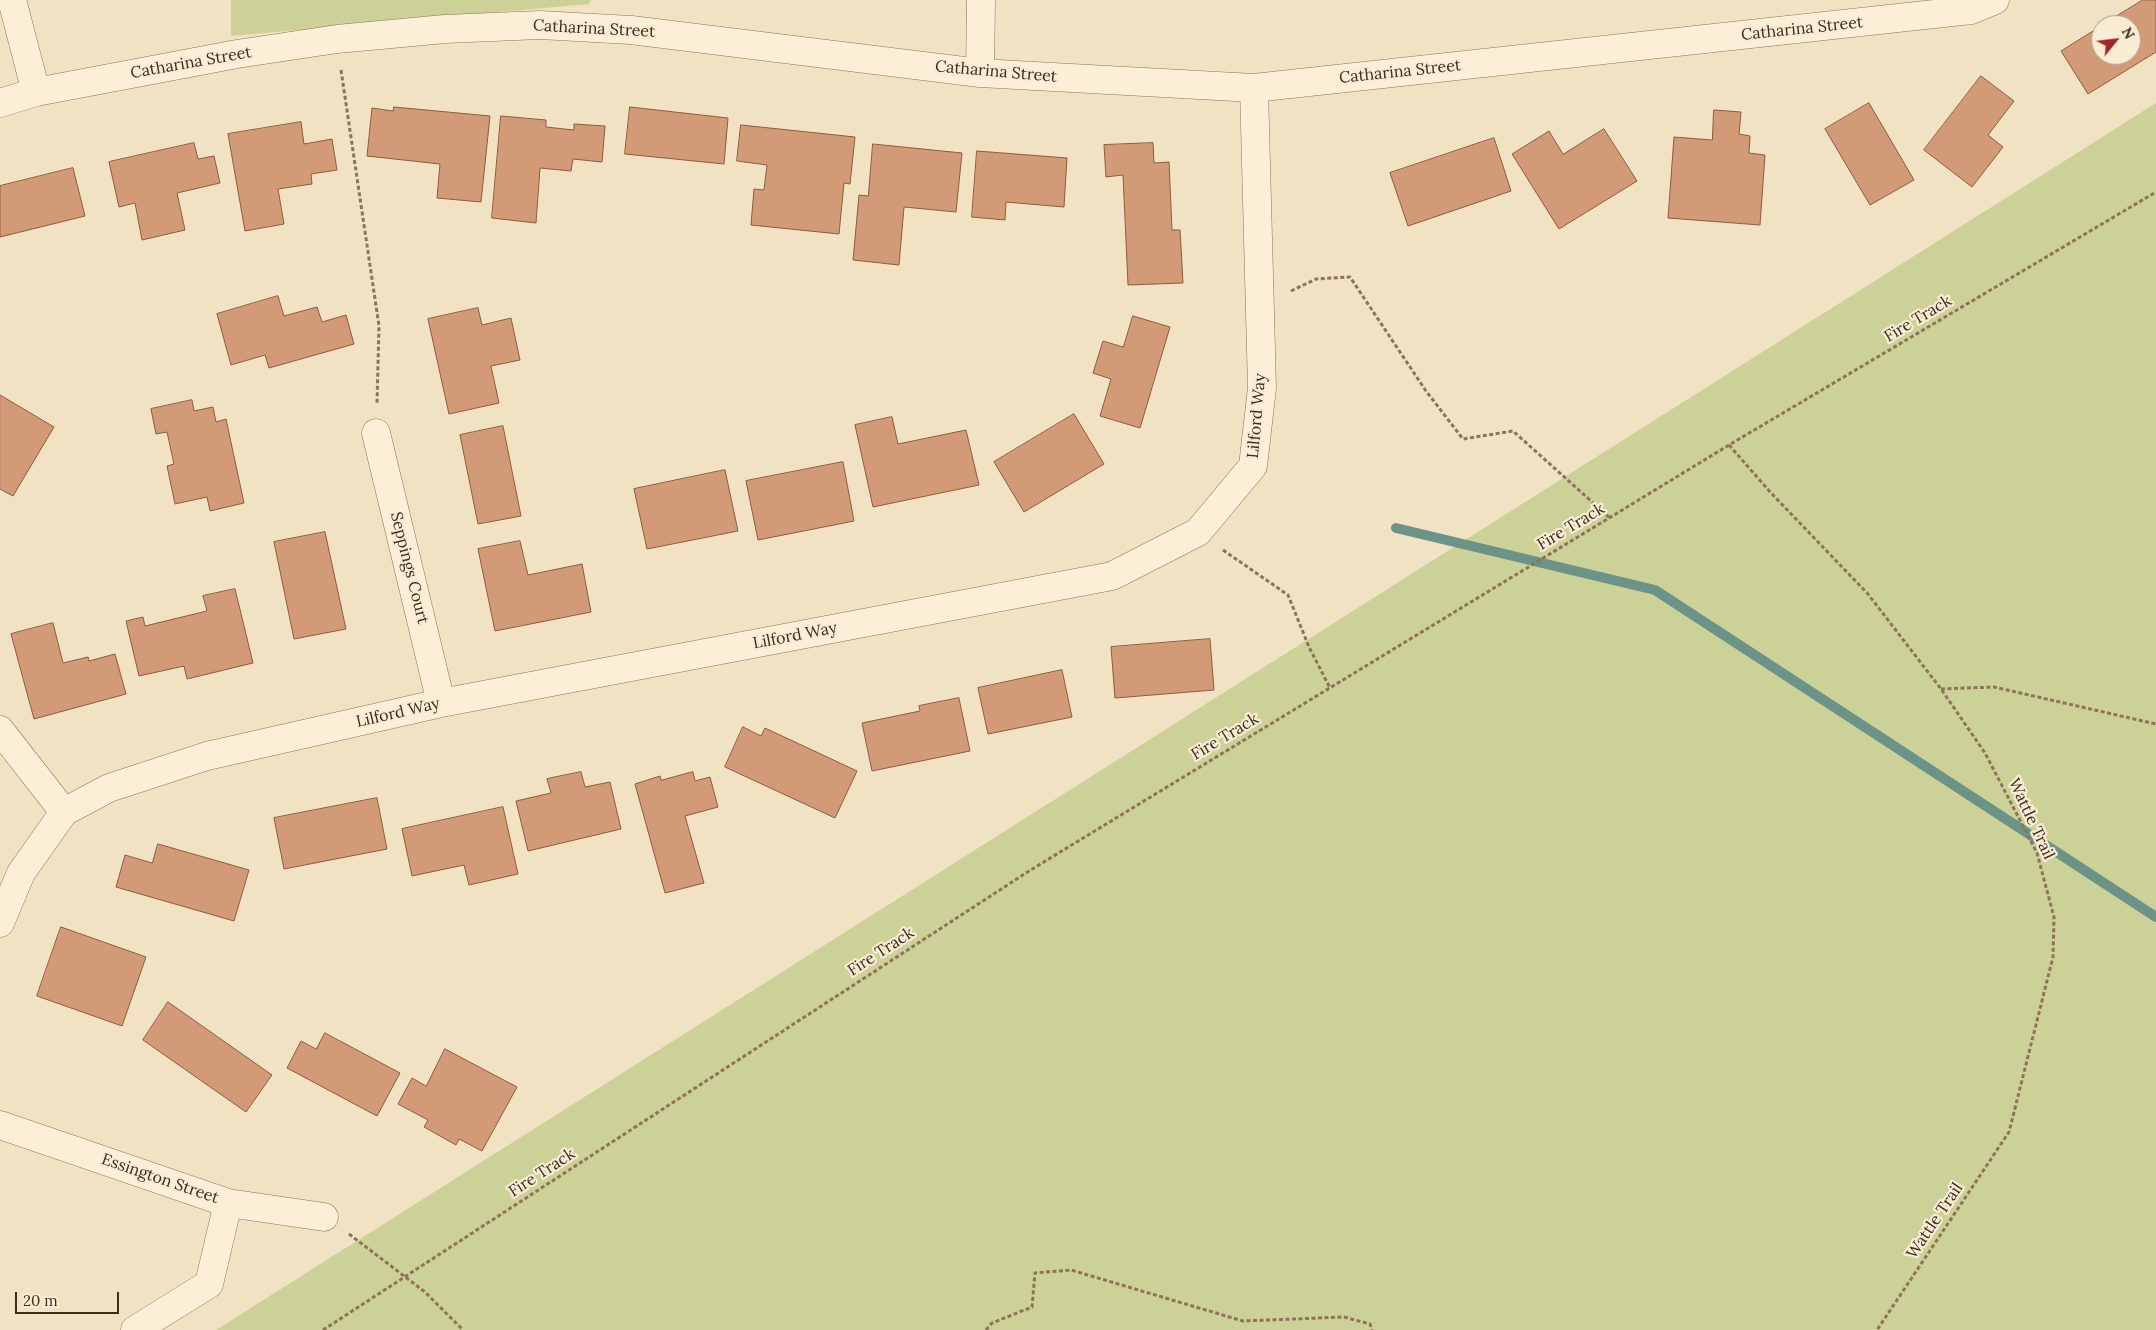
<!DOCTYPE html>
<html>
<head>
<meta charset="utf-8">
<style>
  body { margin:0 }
  #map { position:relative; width:2156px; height:1330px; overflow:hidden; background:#f1e2c4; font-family:Lora,serif }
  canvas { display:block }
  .north { position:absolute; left:2091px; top:15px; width:50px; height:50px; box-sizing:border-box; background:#f8ecd4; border:1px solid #ad9f8b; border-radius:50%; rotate:61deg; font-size:14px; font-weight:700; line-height:20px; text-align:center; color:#3c2c1e }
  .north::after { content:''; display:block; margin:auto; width:18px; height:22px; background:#a12429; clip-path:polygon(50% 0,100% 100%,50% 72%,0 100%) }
  .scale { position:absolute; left:15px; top:1292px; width:104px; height:22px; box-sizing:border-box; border:2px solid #3c2c1e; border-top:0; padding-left:6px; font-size:15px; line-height:18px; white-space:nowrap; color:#3c2c1e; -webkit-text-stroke:4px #f8ecd4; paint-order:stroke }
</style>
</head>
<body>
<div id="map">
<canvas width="2156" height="1330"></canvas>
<div class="north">N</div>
<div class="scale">20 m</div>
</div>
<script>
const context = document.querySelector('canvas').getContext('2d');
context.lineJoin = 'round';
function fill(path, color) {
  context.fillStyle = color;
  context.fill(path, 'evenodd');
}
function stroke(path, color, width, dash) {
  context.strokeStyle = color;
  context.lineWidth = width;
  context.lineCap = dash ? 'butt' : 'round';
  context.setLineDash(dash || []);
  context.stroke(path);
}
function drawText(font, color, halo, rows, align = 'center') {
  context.font = font + ' Lora,serif';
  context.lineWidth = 4.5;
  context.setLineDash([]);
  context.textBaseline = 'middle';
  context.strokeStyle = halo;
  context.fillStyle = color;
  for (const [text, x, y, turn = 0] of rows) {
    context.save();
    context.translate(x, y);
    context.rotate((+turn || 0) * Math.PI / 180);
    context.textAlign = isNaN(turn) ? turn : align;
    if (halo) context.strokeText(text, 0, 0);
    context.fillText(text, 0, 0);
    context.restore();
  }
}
fill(new Path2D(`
  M231,0H591L589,4L231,36Z
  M2156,103V1330H216Z`), '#ccd197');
stroke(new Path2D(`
  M1396,528L1655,590L2156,917`), '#6c9388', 10);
const building = new Path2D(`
  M2143,0H2156V52L2088,94L2061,51L2101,26V55H2131V25H2102Z
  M1981,76L2014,101L1988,135L2003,147L1972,187L1924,150Z
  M1869,103L1914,180L1870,205L1825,129Z
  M394,107L490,116L481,202L437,198L440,164L367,156L372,108L393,111Z
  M630,107L728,118L724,164L625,154Z
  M1714,110L1741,112L1739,134L1750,136L1749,153L1765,155L1760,225L1668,218L1674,137L1712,140Z
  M501,116L546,120V127L574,130V124L605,126L602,162L573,159L571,171L540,168L536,223L492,218Z
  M301,122L304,144L332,139L337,170L311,174L312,184L278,189L284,224L245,231L228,134Z
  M741,125L855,137L850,184L844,183L839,234L751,225L754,189L764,190L767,165L737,161Z
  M1604,129L1637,181L1559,229L1512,154L1549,131L1563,154Z
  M1494,138L1511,191L1408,226L1390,173Z
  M194,143L198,159L214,156L220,183L177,193L185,230L142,240L135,203L119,207L109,162Z
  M1153,143L1154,163L1169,162L1172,230H1180L1183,283L1128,285L1123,175L1106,177L1104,145Z
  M873,144L962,153L956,212L904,207L899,265L853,260L859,195L868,196Z
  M977,151L1067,158L1064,207L1006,202L1005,220L972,217Z
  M73,168L85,216L0,237V186Z
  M278,296L284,316L317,307L322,322L346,315L354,344L269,368L265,355L231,365L217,314Z
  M478,308L482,325L511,318L520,360L491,366L499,403L449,414L428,319Z
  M1133,316L1170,327L1140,428L1100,416L1111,379L1093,373L1103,341L1123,347Z
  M0,395L54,427L13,496L0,489Z
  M192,400L194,411L213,407L216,422L226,419L244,503L210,511L207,497L175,504L167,466L174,464L167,432L156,434L151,409Z
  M1074,414L1104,464L1024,512L994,462Z
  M892,417L898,444L966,430L979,485L873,507L855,425Z
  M503,426L521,516L478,524L460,435Z
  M843,462L854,521L758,540L746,481Z
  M725,470L738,531L647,549L634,489Z
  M325,532L346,629L294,639L274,542Z
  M520,541L528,575L582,564L591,612L495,631L478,549Z
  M235,589L253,663L187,679L184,666L139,676L126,621L143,617L145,626L207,611L203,596Z
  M53,623L63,663L88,657L89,661L115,654L126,694L34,719L11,634Z
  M1210,639L1214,690L1115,698L1111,647Z
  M1062,670L1072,717L988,734L978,688Z
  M959,698L970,751L872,771L862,723L920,711L919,706Z
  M743,727L761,736L765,728L857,771L835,818L725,767Z
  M581,772L585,787L610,782L621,829L528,851L516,801L551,793L547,779Z
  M693,772L695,781L710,777L718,807L685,816L704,883L665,893L635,784L660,776L661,780Z
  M377,798L387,849L284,869L274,818Z
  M503,807L518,874L469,885L464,865L412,876L402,829Z
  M158,844L249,870L234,921L116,887L125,855L152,863Z
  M61,927L146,957L122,1026L37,996Z
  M168,1002L272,1075L246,1112L143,1040Z
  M325,1033L400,1073L377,1116L287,1068L301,1041L316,1049Z
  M445,1049L517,1087L482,1151L459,1139L456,1145L424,1127L428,1120L398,1104L412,1078L426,1086Z`);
fill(building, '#d29a77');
stroke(building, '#8f5a3d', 1);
const minor = new Path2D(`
  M12,0L36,92
  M980,73L981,0
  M0,103L36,92L237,54L337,39L445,29L540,25L631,30L980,73L1254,88L1971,10L1995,0
  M376,433L441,703
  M0,730L64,812
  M0,923L21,873L64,812L109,788L207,756L441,703L1112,576L1198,532L1253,466L1262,388L1254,88
  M0,1125L228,1203L324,1217
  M135,1330L209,1284L228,1203`);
stroke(minor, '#8e7359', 29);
stroke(new Path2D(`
  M341,70L379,326L377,403
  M1291,291L1316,279L1350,277L1426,391L1463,439L1513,431L1610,518
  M1729,445L1771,493L1868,594L1941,689L1985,753L2037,853L2054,917L2053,957L2009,1132L1877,1330
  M1223,550L1288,595L1309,647L1330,688
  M1941,689L1994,687L2156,724
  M349,1234L425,1292L463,1330
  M323,1330L1029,871L1729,445L2156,192
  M986,1330L992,1323L1032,1307L1035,1273L1071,1270L1243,1321L1344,1317L1370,1324L1372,1330`), '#8e7359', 3, [4, 2.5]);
stroke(minor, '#fbefd8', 28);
drawText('16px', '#3c2c1e', '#f8ecd4', [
  ["Catharina Street",594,29,3],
  ["Catharina Street",1802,29,-6],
  ["Catharina Street",191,63,-10],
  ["Catharina Street",996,72,5],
  ["Catharina Street",1400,72,-6],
  ["Fire Track",1918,319,-31],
  ["Lilford Way",1257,416,-85],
  ["Fire Track",1571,527,-31],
  ["Seppings Court",409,568,76],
  ["Lilford Way",795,636,-11],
  ["Lilford Way",398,713,-13],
  ["Fire Track",1225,737,-31],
  ["Wattle Trail",2031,819,65],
  ["Fire Track",881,952,-33],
  ["Fire Track",542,1173,-33],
  ["Essington Street",160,1179,19],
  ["Wattle Trail",1935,1221,-56]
]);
</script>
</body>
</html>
